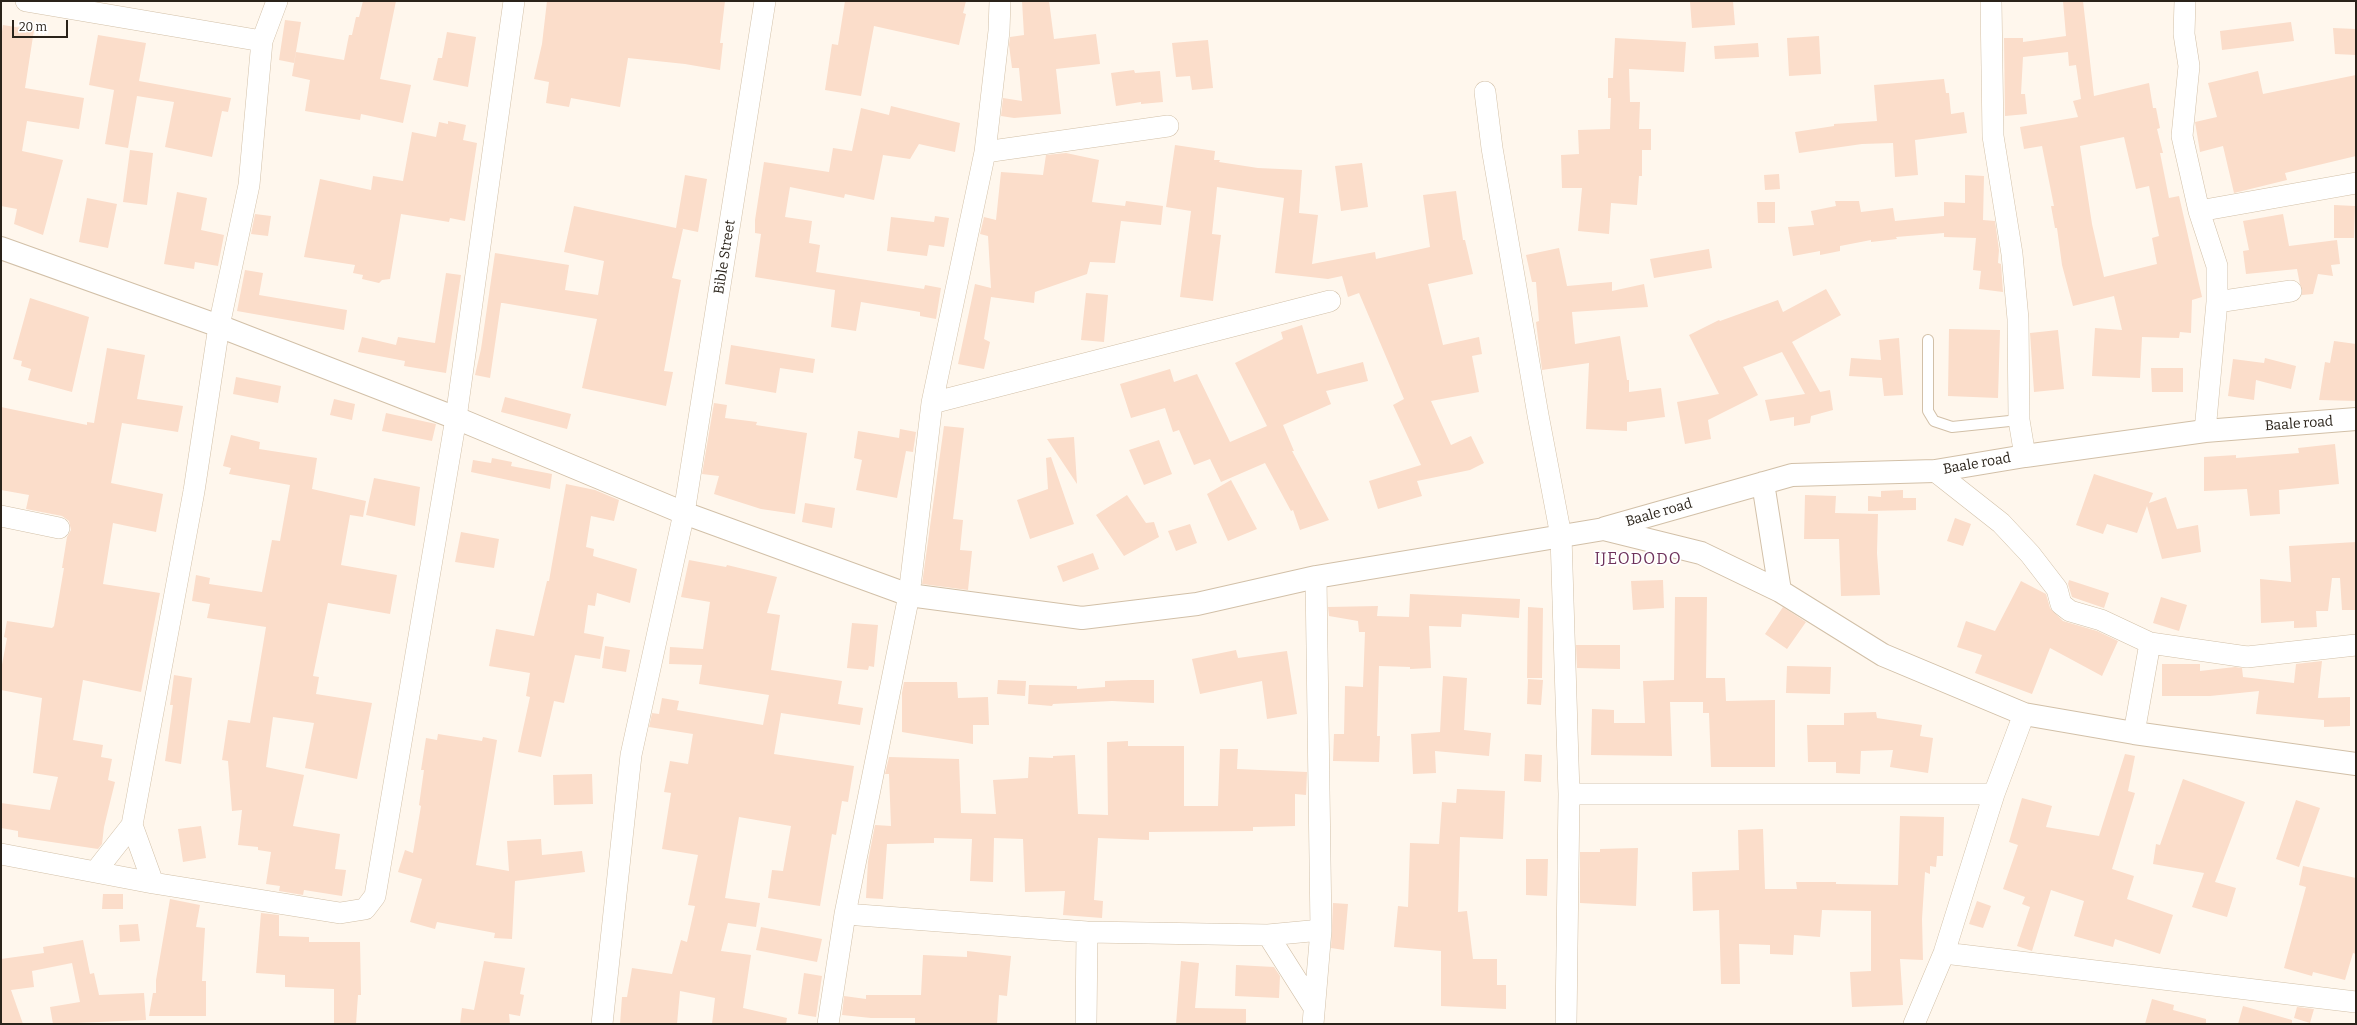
<!DOCTYPE html>
<html>
<head>
<meta charset="utf-8">
<style>
  body { margin:0 }
  #map { position:relative; width:2357px; height:1025px; overflow:hidden; background:#fff7ed; font-family:Bitter,serif }
  canvas { display:block }
  .frame { position:absolute; inset:0; border:2px solid #2a231a; pointer-events:none }
  .scale { position:absolute; left:12px; top:20px; width:56px; height:18px; box-sizing:border-box; border:2px solid #2a231a; border-top:0; padding-left:5px; font-size:12px; line-height:14px; white-space:nowrap; color:#2a231a; -webkit-text-stroke:3px #fff; paint-order:stroke }
</style>
</head>
<body>
<div id="map">
<canvas width="2357" height="1025"></canvas>
<div class="frame"></div>
<div class="scale">20 m</div>
</div>
<script>
const context = document.querySelector('canvas').getContext('2d');
context.lineJoin = 'round';
function fill(path, color) {
  context.fillStyle = color;
  context.fill(path, 'evenodd');
}
function stroke(path, color, width, dash) {
  context.strokeStyle = color;
  context.lineWidth = width;
  context.lineCap = dash ? 'butt' : 'round';
  context.setLineDash(dash || []);
  context.stroke(path);
}
function drawText(font, color, halo, rows, align = 'center') {
  context.font = font + ' Bitter,serif';
  context.lineWidth = 3.5;
  context.setLineDash([]);
  context.textBaseline = 'middle';
  context.strokeStyle = halo;
  context.fillStyle = color;
  for (const [text, x, y, turn = 0] of rows) {
    context.save();
    context.translate(x, y);
    context.rotate((+turn || 0) * Math.PI / 180);
    context.textAlign = isNaN(turn) ? turn : align;
    if (halo) context.strokeText(text, 0, 0);
    context.fillText(text, 0, 0);
    context.restore();
  }
}
fill(new Path2D(`
  M363,1H396L380,79L411,85L403,123L361,114L360,120L305,111L310,80L292,76L296,52L344,60L349,35H352L356,17H359Z
  M547,1H725L720,43H723L720,70L685,64L628,58L620,107L571,98L569,107L546,103L549,82L534,79L542,44Z
  M845,1H966L963,13L966,14L959,45L874,26L861,96L825,90L832,44L838,45Z
  M1022,1H1049L1054,39L1096,34L1100,64L1056,69L1061,114L1014,118L1001,116L1003,98L1022,101L1019,68H1012L1009,45L1010,37L1024,35Z
  M1699,1H1733L1735,25L1692,28L1690,2Z
  M2063,1H2083L2094,96L2149,83L2153,108H2156L2160,128L2157,129L2163,153H2160L2169,198L2179,196L2202,297L2192,300L2191,333L2180,332L2179,338L2142,337L2140,378L2092,376L2095,328L2122,330L2114,296L2073,306L2062,265L2057,228H2055L2051,206H2054L2042,146L2024,149L2020,127L2078,117L2073,101L2081,99L2076,65L2069,66L2068,52L2023,57L2021,94H2025L2027,114L2005,116L2004,38H2023V42L2066,36ZM2124,137L2136,189L2149,186L2159,236L2152,238L2157,264L2104,277L2092,224L2080,146Z
  M285,20L301,22L294,63L279,60Z
  M2291,22L2294,41L2222,50L2220,31Z
  M3,25L34,30L25,88L84,98L79,129L27,121L22,151L63,160L43,235L14,224L17,209L1,206V38Z
  M2333,28L2356,29V55L2335,54Z
  M447,32L476,37L468,87L433,80L438,58H442Z
  M98,35L146,43L139,81L231,98L228,112L222,111L212,157L165,147L174,102L137,96L128,148L105,144L114,90L89,85Z
  M1819,36L1821,74L1789,76L1787,38Z
  M1615,38L1686,42L1684,72L1629,69L1630,102H1640L1639,129H1651V150H1642V176H1639L1637,205L1611,203L1609,234L1578,231L1582,188H1562L1561,155L1579,154L1578,130L1610,129L1611,98H1608V78H1613Z
  M1208,40L1213,88L1192,90L1190,76L1176,77L1172,43Z
  M1758,43L1759,57L1715,59L1714,46Z
  M1134,70L1135,73L1160,71L1163,102L1141,104V102L1116,106L1111,73Z
  M2258,71L2263,94L2356,75V156L2285,173L2287,180L2234,193L2223,146L2200,152L2195,122L2217,117L2208,83Z
  M1944,79L1946,93H1949L1951,114L1964,112L1967,133L1915,140L1918,175L1895,177L1893,143L1862,144L1799,153L1795,132L1834,126V124L1877,121L1874,85Z
  M891,106L960,123L955,152L919,144L910,159L883,155L874,200L845,194L844,198L790,187L785,217L812,221L809,243L820,245L816,272L924,289L925,285L941,288L936,319L920,316V312L861,302L856,331L831,327L835,290L755,277L761,234L755,233V220L764,162L829,172L833,148L852,151L861,108L889,115Z
  M448,121L466,125L463,140L477,143L465,221L450,218L449,222L401,214L390,279L382,280L379,283L362,279L363,275L353,273L355,265L304,257L320,179L371,190L373,176L403,181L412,132L436,137L439,122L448,124Z
  M1175,145L1215,151L1214,160H1220L1219,162L1258,168L1302,170L1299,213L1318,215L1312,264L1375,252L1376,259L1430,247L1423,195L1456,191L1463,240H1465L1473,274L1428,284L1443,345L1479,337L1482,354L1472,356L1479,392L1431,401L1451,445L1471,436L1484,463L1470,470L1417,481L1422,496L1378,509L1369,481L1421,465L1393,405L1404,399L1359,293L1348,297L1342,276L1328,279L1275,273L1284,198L1217,187L1212,234L1221,235L1213,301L1180,297L1191,211L1166,207Z
  M130,150L153,153L147,205L123,202Z
  M1066,153L1099,160L1092,202L1125,206L1126,201L1163,206L1161,225L1121,221L1115,263L1090,262L1087,274L1035,292L1034,303L991,297L984,339L990,342L984,369L958,364L975,284L991,288L988,236L980,234L984,217L996,220L1001,172L1043,175L1046,155Z
  M1362,163L1368,207L1341,211L1335,166Z
  M1779,174L1780,189L1765,190L1764,175Z
  M685,175L707,179L698,232L679,228L683,229L672,278L681,280L664,371L673,372L666,406L582,388L597,319L503,303H501L490,378L475,375L481,349L495,253L569,265L565,290L598,295L604,261L564,252L574,206L676,228Z
  M1965,175L1984,176L1983,220L1995,221L1999,250L1998,263L2001,264L2003,292L1979,289L1981,271L1973,270L1976,238L1944,237V233L1896,237L1897,239L1871,242V240L1840,246V251L1820,255V251L1793,256L1788,227L1814,225L1811,211L1836,206L1835,201H1859L1861,212L1893,208L1895,221L1944,216V202L1965,203Z
  M177,192L207,198L201,230L224,235L218,266L195,262L194,269L164,264Z
  M87,198L117,204L108,248L79,242Z
  M1757,202H1775V223H1758Z
  M2334,205L2355,206L2354,238H2334Z
  M255,214L271,216L268,236L251,234Z
  M2283,214L2289,246L2337,240L2340,264L2331,265L2333,276L2318,274L2313,294L2302,295L2297,269L2246,274L2243,251L2249,250L2243,221Z
  M935,216L949,218L944,247L929,245L927,256L887,251L891,217L934,222Z
  M1559,248L1567,286L1612,282V291L1644,284L1648,307L1572,312L1575,344L1620,336L1627,380H1629V392L1661,388L1665,417L1627,422V431L1586,429L1589,363L1542,370L1536,322L1539,321L1536,282H1532L1526,255Z
  M1709,249L1712,268L1654,278L1650,259Z
  M245,270L263,273L259,295L347,310L344,330L237,311Z
  M446,273L461,275L446,373L404,366L405,361L358,352L362,337L396,345L398,337L435,343Z
  M1826,289L1841,315L1792,342L1820,392L1830,390L1833,410L1811,416L1810,423L1794,426V417L1770,421L1765,400L1805,394L1782,352L1743,367L1758,395L1708,420L1711,439L1685,444L1677,402L1719,394L1689,335L1719,320L1720,321L1778,300L1783,312Z
  M1086,293L1108,295L1104,342L1081,340Z
  M30,298L89,317L72,392L28,380L31,369L21,366L22,361L13,359Z
  M1302,325L1317,374L1363,362L1368,381L1326,391L1331,404L1283,425L1294,451H1292L1329,520L1300,530L1293,510L1291,511L1265,463L1221,482L1210,459L1194,465L1179,430L1173,432L1165,408L1131,418L1120,384L1170,369L1174,382L1197,374L1230,442L1267,426L1235,363L1283,339L1281,332Z
  M1949,329L2000,330L1998,398L1948,396Z
  M2058,330L2064,389L2034,392L2030,333Z
  M1899,338L1903,395L1884,396L1882,378L1849,376L1851,358L1881,360L1879,340Z
  M2334,341L2356,344V401L2319,400L2325,362L2330,363Z
  M731,345L815,359L813,373L780,368L776,393L725,384Z
  M107,348L145,355L137,399L183,406L178,432L122,423L111,483L163,494L156,532L113,523L103,584L160,593L141,692L83,680L73,740L103,745L101,757L112,759L108,780L115,782L104,827L102,844L98,849L18,837V831L1,828V803L50,810L58,777L33,773L42,698L1,690V670L7,638L4,637L7,621L52,628L54,626L64,568H62L67,537L71,530L69,521L62,516L26,509L29,495L1,490V407L87,425V422L94,423Z
  M2265,358L2296,366L2291,389L2256,380L2254,400L2228,396L2233,359L2264,363Z
  M2151,368H2183V392H2152Z
  M236,377L281,386L278,403L233,394Z
  M505,397L571,414L567,429L501,412Z
  M334,399L355,404L352,420L330,415Z
  M714,403L727,405L725,418L757,422L756,425L807,433L795,514L761,509L714,494L719,476L702,474Z
  M386,413L436,424L432,441L382,431Z
  M944,426L964,428L953,519L963,520L960,550L972,551L968,590L922,584Z
  M900,429L916,432L913,452L906,451L897,498L856,490L862,460L854,458L858,431L899,438Z
  M231,435L260,442L259,449L317,458L312,489L366,501L363,517L350,515L341,565L397,575L390,614L328,603L313,676L319,677L316,694L372,703L357,779L305,768L314,723L273,717L266,767L304,775L293,826L340,834L335,869L346,870L342,896L304,890L303,895L279,891L280,886L266,884L271,852L258,850V847L238,845L242,810L232,811L228,761L222,760L228,720L250,723L266,627L207,618L210,604L192,601L196,575L210,578L209,584L262,592L272,540L280,541L290,485L229,474L231,468L223,466Z
  M1074,437L1077,484L1047,439Z
  M1159,440L1172,474L1144,485L1129,450Z
  M2335,444L2339,484L2279,490L2280,514L2250,516L2247,489L2204,491V457L2236,455V458L2299,453L2298,448Z
  M1051,457L1074,524L1030,539L1017,500L1048,489L1046,458Z
  M492,458L512,462L511,466L552,474L550,489L471,472L473,460L491,463Z
  M2094,474L2153,493L2149,503L2166,497L2177,529L2198,525L2201,552L2162,559L2147,506L2137,533L2107,524L2103,534L2076,525Z
  M374,478L420,487L415,526L366,515Z
  M1231,480L1257,529L1228,541L1207,494Z
  M566,484L595,490L619,500L614,521L591,516L586,547L594,549L593,556L637,569L630,603L597,593L595,606L588,605L584,633L604,637L600,659L575,655L564,703L554,701L541,757L518,752L530,697L526,696L530,673L489,666L496,629L534,636L547,581H549Z
  M1903,490V498H1916V510L1868,511V496L1881,497V491Z
  M1127,495L1146,523L1154,522L1159,537L1124,556L1096,515Z
  M1805,495L1836,496L1835,513L1878,514L1877,553L1880,595L1841,596L1839,539H1804Z
  M805,503L835,508L832,528L802,522Z
  M1955,518L1971,524L1963,546L1947,541Z
  M1190,524L1197,543L1176,551L1168,531Z
  M461,532L499,539L494,568L455,562Z
  M2356,542V610H2342L2340,578H2332L2328,611H2316L2317,627L2294,628V621L2261,623L2260,579L2291,582L2289,546Z
  M1093,553L1099,569L1063,582L1057,566Z
  M689,560L726,567L727,565L777,577L767,613L780,615L771,670L842,681L838,704L863,708L860,725L781,713L774,754L854,766L848,802L842,801L836,835L832,834L820,906L768,898L772,870L783,871L791,826L739,817L725,898L760,903L756,927L728,923L721,951L751,955L743,1008L787,1018L786,1024H712L715,998L680,991L677,1024H620L622,997H627L632,968L672,974L681,940L687,942L695,906L688,905L698,855L662,849L671,793L664,792L670,761L688,764L693,734L649,727L652,713L659,714L662,698L679,701L677,710L763,725L769,695L699,684L702,665L669,664L670,647L703,649L710,602L681,597Z
  M1663,580L1664,608L1633,610L1631,581Z
  M2069,580L2109,593L2104,608L2072,597L2068,584Z
  M2021,581L2046,594L2050,608L2063,621L2097,631L2118,641L2102,676L2050,648L2032,694L1975,673L1982,655L1957,647L1966,621L1995,631Z
  M1410,594L1520,599L1519,618L1462,614L1461,627L1429,626L1431,668L1410,669V667L1379,666L1377,736H1380L1379,762L1333,761L1334,734H1344L1345,686L1363,687L1365,632H1359L1358,621L1329,616L1328,607L1378,606L1377,616L1409,617Z
  M1675,597H1707L1706,678H1725L1726,701L1775,700V767H1711L1709,713H1703V702H1670L1672,756L1591,755L1592,709L1614,710V723H1645L1643,681L1674,680Z
  M2161,597L2187,605L2179,631L2153,623Z
  M1528,607L1543,608L1542,678H1527Z
  M1783,607L1806,622L1787,649L1765,634Z
  M852,623L878,625L874,667L869,666L868,670L847,668Z
  M1576,645H1620V669L1577,668Z
  M605,646L630,650L626,672L602,668Z
  M1236,650L1238,658L1287,651L1297,714L1267,719L1262,681L1200,694L1192,659Z
  M2322,661L2318,698L2350,697V726L2324,727V720L2256,714L2259,691L2210,696H2162V664H2200V671L2235,667L2242,668L2243,677L2294,683L2296,664Z
  M1787,666L1831,667L1830,694L1786,693Z
  M174,675L192,678L181,764L165,761L173,705H170Z
  M1443,676L1467,678L1464,730L1491,733L1489,756L1435,751L1436,773L1413,774L1411,734L1440,732Z
  M1528,679L1543,680L1541,705L1527,704Z
  M998,680L1026,681L1025,696L997,694Z
  M1132,680H1154V703L1112,701L1053,704L1052,706L1028,704L1029,685L1077,686V689L1105,687V681Z
  M904,682H957L958,698L988,697L989,725H973V744L902,732V693Z
  M1876,712L1877,718L1922,725L1920,736L1933,738L1928,773L1890,767L1893,750L1861,751L1860,774L1836,773V762H1808L1807,725H1844V713Z
  M438,734L482,741L483,737L497,740L476,865L509,871L507,841L541,839L542,855L582,851L585,872L515,881L512,939L494,938L495,933L437,922L435,929L410,922L422,879L398,872L405,850L413,853L421,806L419,805L424,770H421L426,738L437,740Z
  M1128,741V746H1184V806H1218L1220,749H1238L1237,769L1307,772L1306,795L1295,794V826L1253,827V831L1149,832V840L1098,838L1094,900L1103,901L1102,918L1063,915L1065,891L1025,892L1023,839L994,838L993,882L970,881L972,839L934,838V843L887,844L883,899L866,898L868,861L875,825L891,826L889,774H885L889,757L959,759L961,813L996,814L993,780L1028,778L1029,757L1053,758V756L1075,755L1078,814L1108,815L1107,742Z
  M1525,754L1542,755L1541,782L1524,781Z
  M2125,754L2135,756L2128,791L2135,793L2112,869L2134,876L2127,899L2173,915L2160,954L2115,939L2113,947L2074,936L2084,901L2051,890L2032,951L2017,946L2030,907L2022,904L2025,897L2003,889L2018,845L2009,842L2022,798L2052,806L2046,827L2099,836Z
  M592,774L593,804L554,805L553,775Z
  M2183,779L2245,802L2215,882L2236,888L2227,917L2192,907L2204,873L2153,864L2156,844L2160,845Z
  M1457,789L1505,791L1503,839L1460,837L1458,912L1467,911L1473,959H1497V985H1506V1009L1441,1006V951L1394,947L1398,906L1408,907L1410,843L1439,844L1442,802L1456,803Z
  M2296,800L2320,808L2299,867L2276,859Z
  M1900,816L1944,817L1943,856H1937L1936,867L1930,866V874L1925,872L1922,919L1923,960L1900,959L1903,1005L1852,1007L1850,972L1871,971V911L1822,910L1820,937L1794,935L1793,955L1770,954V945L1739,944L1740,984H1721L1719,910L1693,911L1692,872L1739,870L1738,830L1763,829L1765,889H1797L1796,882H1836V884L1898,885Z
  M201,826L206,858L183,862L178,829Z
  M1638,848L1636,906L1580,903V852H1600V849Z
  M1526,859H1548L1547,896L1526,895Z
  M2303,866L2356,878V954L2353,953L2345,980L2313,972L2312,976L2284,968L2306,887L2299,885Z
  M103,894H123V909H102Z
  M170,899L200,905L196,927L205,928L202,981H206V1016H149L153,993H156V980Z
  M1977,901L1991,906L1983,928L1969,924Z
  M1333,903L1348,904L1344,950L1331,948Z
  M261,913L279,915V936L309,937V942H360L361,995H358L356,1024H334V989L285,987V975L256,973Z
  M138,924L140,941L120,942L119,925Z
  M761,927L822,939L817,962L756,950Z
  M83,940L90,974L94,973L99,995L144,993L146,1020L53,1024L50,1007L80,1002L72,963L32,971L34,987L11,990L23,1024H1V959L44,953L43,947Z
  M967,951L1011,956L1007,996L999,995L997,1024H915V1018H871L842,1015L844,996L866,999V995H921L923,955L967,957Z
  M484,961L525,968L520,994L524,995L520,1016L509,1014L510,1024H460L462,1008L474,1010Z
  M1181,961L1199,963L1195,1008L1246,1009V1024H1176Z
  M1236,965L1274,967L1280,976L1279,998L1235,996Z
  M804,973L822,976L816,1017L798,1014Z
  M2152,999L2174,1005L2173,1010L2206,1019V1024H2145Z
  M2243,1006L2292,1020V1024H2238Z
  M2297,1007L2314,1009L2310,1023L2294,1018Z`), '#fbddca');
const service = new Path2D(`
  M1928,340V411L1934,421L1952,427L2019,420`);
const minor = new Path2D(`
  M26,1L262,41
  M1991,1L1993,136L2012,254L2018,319L2019,420L2025,456
  M2185,1L2184,34L2189,66L2182,136L2199,211L2217,266V302L2205,431
  M1485,92L1492,148L1538,415L1561,536L1569,794L1566,1024
  M985,152L1168,126
  M2199,211L2356,183
  M2217,302L2291,291
  M932,403L1330,301
  M1935,471L2001,523L2030,554L2057,589L2061,604L2070,611L2101,620L2150,643L2247,657L2356,645
  M1,516L59,528
  M2134,733L2150,643
  M1569,794H1994
  M1,854L153,883L340,913L365,909L375,896L456,418L514,1
  M95,872L132,825
  M153,883L132,825L194,491L219,326L249,185L262,41L277,1
  M845,914L1087,932L1268,935L1321,930
  M1268,935L1313,1006
  M1944,953L2356,1002
  M602,1024L631,755L684,513L765,1
  M828,1024L845,914L909,595L932,403L985,152L999,31L1000,1
  M1086,1024L1087,932
  M1313,1024L1321,930L1316,577
  M1914,1024L1944,953L1994,794L2024,714`);
const tertiary = new Path2D(`
  M1,248L219,326L456,418L684,513L909,595L1082,618L1197,604L1316,577L1604,529L1701,553L1780,591L1883,655L2024,714L2134,733L2356,764
  M1763,483L1780,591
  M1605,528L1792,475L1935,471L2025,456L2205,431L2356,419`);
stroke(service, '#d2c0a8', 12);
stroke(minor, '#d2c0a8', 22);
stroke(tertiary, '#d2c0a8', 24);
stroke(service, '#fff', 10);
stroke(minor, '#fff', 21);
stroke(tertiary, '#fff', 22);
drawText('14px', '#2a231a', '#fff', [
  ["Bible Street",725,257,-81],
  ["Baale road",2299,424,-4],
  ["Baale road",1977,464,-10],
  ["Baale road",1659,513,-16]
]);
context.letterSpacing = '1px';
drawText('16px', '#6e325b', '#fff', [
  ["IJEODODO",1638,560]
]);
context.letterSpacing = '0px';
</script>
</body>
</html>
